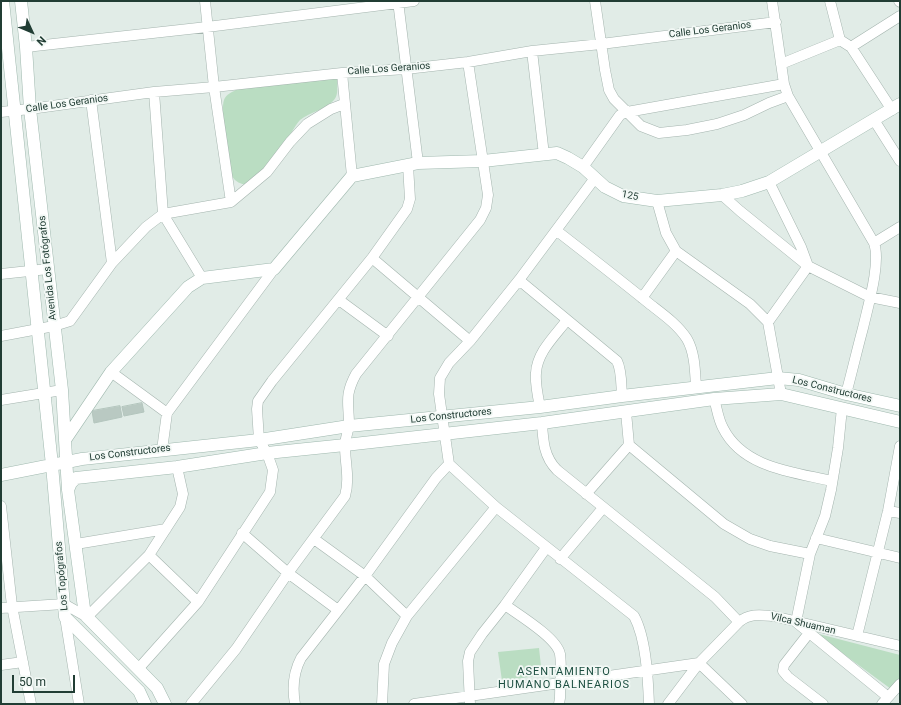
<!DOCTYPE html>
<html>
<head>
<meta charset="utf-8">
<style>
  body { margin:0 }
  #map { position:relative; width:901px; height:705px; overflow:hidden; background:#e1ece7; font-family:Roboto,sans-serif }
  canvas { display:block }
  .frame { position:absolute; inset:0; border:2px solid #213d34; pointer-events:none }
  .north { position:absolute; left:12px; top:12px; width:40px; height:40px; -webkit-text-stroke:3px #f2f8f5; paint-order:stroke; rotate:134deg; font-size:11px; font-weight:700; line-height:16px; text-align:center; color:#213d34 }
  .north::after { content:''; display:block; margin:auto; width:14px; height:18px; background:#213d34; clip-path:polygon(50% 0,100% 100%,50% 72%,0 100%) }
  .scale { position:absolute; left:12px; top:675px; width:63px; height:18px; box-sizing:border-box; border:2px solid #213d34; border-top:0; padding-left:5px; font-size:12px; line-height:14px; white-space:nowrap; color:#213d34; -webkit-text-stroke:3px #f2f8f5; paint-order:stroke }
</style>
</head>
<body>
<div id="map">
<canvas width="901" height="705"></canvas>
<div class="frame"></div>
<div class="north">N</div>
<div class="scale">50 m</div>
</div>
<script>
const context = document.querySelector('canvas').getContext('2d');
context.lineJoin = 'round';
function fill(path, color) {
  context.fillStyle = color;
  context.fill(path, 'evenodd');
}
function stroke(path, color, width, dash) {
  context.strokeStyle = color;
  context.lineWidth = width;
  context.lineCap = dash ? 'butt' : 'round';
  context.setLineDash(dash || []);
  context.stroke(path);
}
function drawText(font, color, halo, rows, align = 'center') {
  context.font = font + ' Roboto,sans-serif';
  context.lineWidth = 3.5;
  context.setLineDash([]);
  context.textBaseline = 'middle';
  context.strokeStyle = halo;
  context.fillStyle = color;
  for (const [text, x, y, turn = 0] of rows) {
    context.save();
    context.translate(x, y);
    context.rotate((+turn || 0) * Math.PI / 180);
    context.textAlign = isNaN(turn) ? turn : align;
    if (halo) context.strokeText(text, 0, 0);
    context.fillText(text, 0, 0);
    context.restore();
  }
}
fill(new Path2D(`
  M335,77L337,79C337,86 339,94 334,100C327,109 310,112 300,120C297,123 295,127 293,130C286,141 257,181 246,184C240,185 234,180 231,175C229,163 220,109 224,100C226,94 232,92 238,89Z
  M815,633L900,655V679L891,689Z
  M539,648L542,675L502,681L498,652Z`), '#baddc2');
const building = new Path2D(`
  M142,403L144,412L124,416L122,407Z
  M120,406L122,417L94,423L92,411Z`);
fill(building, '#b9c9c2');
stroke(building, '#b3c5bd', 1);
const street = new Path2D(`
  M205,1L214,87L231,202
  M398,1L418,163
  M595,1L605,70L609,90L614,99L641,126L659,133L687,130L717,124L744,115L769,103L788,96
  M772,1L784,84L788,96L874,243C881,263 868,306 863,328C857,350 852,372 846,394
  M830,1L840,40L851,47L892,110
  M899,1L900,2
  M26,47L207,27L414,1
  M851,47L900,16
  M532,51L544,155
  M781,64L840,40
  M342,73L352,176
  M154,92L163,214L202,278
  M91,100L112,263
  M1,112L30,109L154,92L214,87L342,73L406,69L468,62L532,51L601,44L776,22
  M874,120L900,161
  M583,167L620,115L627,112L784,84
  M769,182L801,247L808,266
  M722,195L740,211L808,266L870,297L900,303
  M657,201L666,233L676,251L750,304L768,322L781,394
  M557,231C588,255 620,280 651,305C664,315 678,325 687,339C695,353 695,371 696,387
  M874,243L900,227
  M372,258L470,341
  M1,274L48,269
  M519,280L617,361C622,371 621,384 622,396
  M642,298L676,251
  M339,300L388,336
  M768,322L808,266
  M1,336L54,326L70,321L112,263L146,227L163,214L231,202L267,172L290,142L307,124L331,109L344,104
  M111,372L167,413
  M714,399C717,408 718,419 723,428C743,468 793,472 832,481
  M1,400L62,390
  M540,407C538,397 535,384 536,373C537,352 555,336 567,320
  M842,408L838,448L831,490L825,516L810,554L796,622L888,697
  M626,412L629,445L724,524L750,539L770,546L810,554
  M542,423C543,441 544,457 557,470L715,597L739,622
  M162,450L167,413L274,269
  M449,464L496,507L634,616C646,638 648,678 649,704
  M586,494L629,445
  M1,506L12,606L31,704
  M888,511L900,513
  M242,533L288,573L338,610
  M816,538L900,558
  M314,539L365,576L407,616
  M76,544L166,529
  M149,555L198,602
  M560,559L603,508
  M505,605C519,615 557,638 560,654C562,668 560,684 560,698L559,704
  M1,608L64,604L87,617L149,555L180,507L183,494L177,467
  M65,617L79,704
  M809,633L784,665L783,671L788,677L823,704
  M857,636L888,511L900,446
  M1,665L23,662
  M139,668L198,602L270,492L273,470L267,453L259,440L257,409L258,401L272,381L372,258L407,209L410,199L408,165
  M191,704L236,649L288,573L345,496C350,479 345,463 345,446C345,439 348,432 349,425C349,403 344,396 356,374L480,220L486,208L488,195L468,62
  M295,704C292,687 293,673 301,658L365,576L436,478L449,464L439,394L440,378L449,363L470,341L519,280L595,178
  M382,704L384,664L392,643L407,616L496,507
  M414,704L699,663L739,622C750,613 761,615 773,616L900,646
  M470,704L468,661L470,652L482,634L505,605L546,548
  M668,704L699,663L742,704
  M882,704L900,684`);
const secondary = new Path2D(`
  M3,1L52,465L65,617L139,691L145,704
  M21,1L26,47L30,109L62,390L68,490
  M65,440L111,372L188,287L202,278L274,269L352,176L418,163L483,161L557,153L568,158L583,167L605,187L623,196L657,201L722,195L742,191L769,182L900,104
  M1,475L82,459L259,440L349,426L540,407L622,396L778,378L799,380L846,394L900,406
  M165,704L157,688L87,617L84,608L68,490L71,483L76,478L177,467L267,453L345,445L542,423L714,399L781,394L900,422`);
stroke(street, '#a4b4ae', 11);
stroke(secondary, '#9fb8ae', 13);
stroke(street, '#fff', 10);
stroke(secondary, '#fff', 12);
drawText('10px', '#213d34', '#f2f8f5', [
  ["Calle Los Geranios",710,30,-7],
  ["Calle Los Geranios",389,69,-4],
  ["Calle Los Geranios",67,104,-8],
  ["125",630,196,11],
  ["Avenida Los Fotógrafos",48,268,-96],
  ["Los Constructores",832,390,14],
  ["Los Constructores",451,416,-6],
  ["Los Constructores",130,453,-7],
  ["Los Topógrafos",62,576,-95],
  ["Vilca Shuaman",803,624,13]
]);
context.letterSpacing = '1px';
drawText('11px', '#1d4f41', '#f2f8f5', [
  ["ASENTAMIENTO",564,672],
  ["HUMANO BALNEARIOS",564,685]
]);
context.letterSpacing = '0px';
</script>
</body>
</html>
